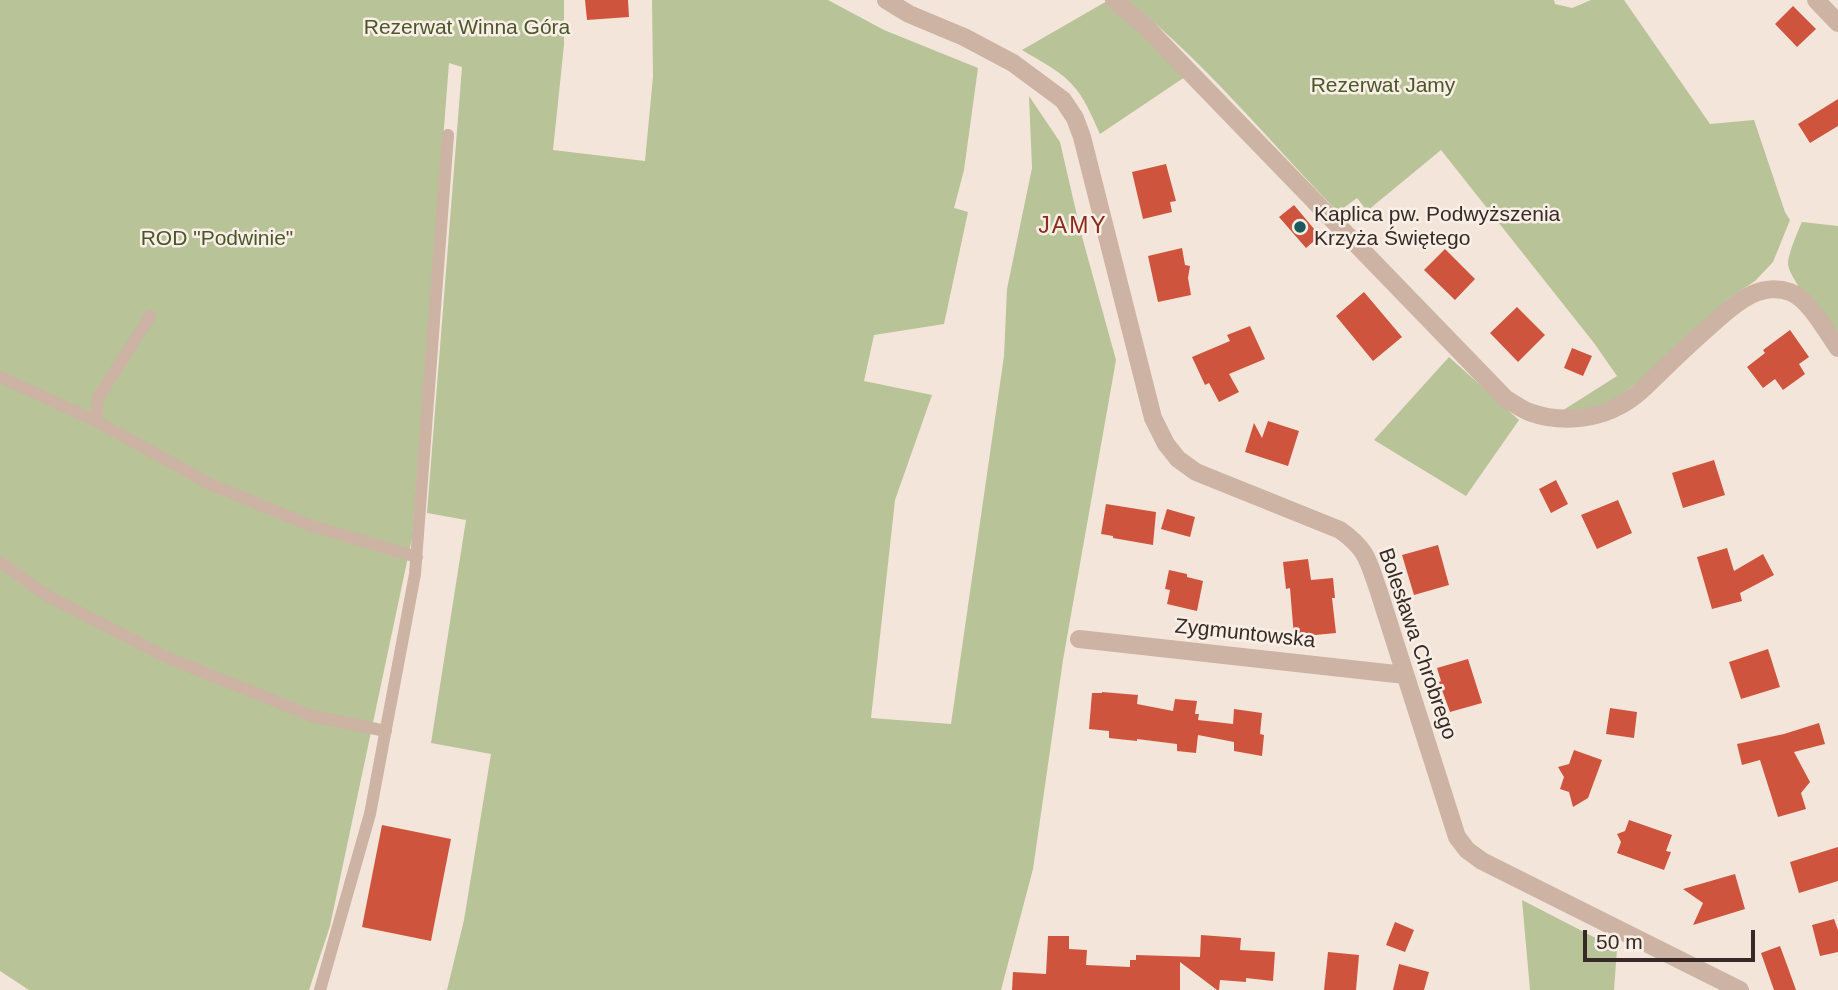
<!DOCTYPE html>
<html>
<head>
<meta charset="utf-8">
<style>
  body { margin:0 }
  #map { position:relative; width:1838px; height:990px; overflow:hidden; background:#f3e5d9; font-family:Arial,sans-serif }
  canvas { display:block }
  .scale { position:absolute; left:1583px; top:930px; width:172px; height:32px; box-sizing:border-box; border:4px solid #372a26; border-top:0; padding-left:9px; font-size:21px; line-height:24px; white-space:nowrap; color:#372a26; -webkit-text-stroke:5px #faefe6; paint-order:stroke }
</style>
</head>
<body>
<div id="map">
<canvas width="1838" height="990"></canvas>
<div class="scale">50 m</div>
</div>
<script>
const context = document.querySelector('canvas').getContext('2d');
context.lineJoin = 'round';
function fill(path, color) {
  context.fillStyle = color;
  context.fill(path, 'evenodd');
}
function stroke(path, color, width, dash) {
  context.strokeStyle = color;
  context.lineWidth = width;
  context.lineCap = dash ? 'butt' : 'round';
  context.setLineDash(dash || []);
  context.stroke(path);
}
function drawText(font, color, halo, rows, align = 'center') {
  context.font = font + ' Arial,sans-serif';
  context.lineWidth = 5;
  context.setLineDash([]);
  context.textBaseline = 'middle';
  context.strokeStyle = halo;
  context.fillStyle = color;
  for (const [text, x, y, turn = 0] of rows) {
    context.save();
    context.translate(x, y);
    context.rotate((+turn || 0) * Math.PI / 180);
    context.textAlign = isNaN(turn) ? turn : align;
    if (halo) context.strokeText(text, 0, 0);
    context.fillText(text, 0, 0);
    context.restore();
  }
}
fill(new Path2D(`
  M0,0H564V45L553,150L645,161L653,77L652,0H828L884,30L978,68L964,170L954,208L968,212L944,324L874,335L864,381L932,395L895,500L871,718L951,724L1004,356L1007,289L1032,168L1029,96L1060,142L1081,233L1116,360L1063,660L1033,869L1001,990H447L464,920L491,754L431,743L466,520L427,513L462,67L449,63L412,538L330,926L309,990H29L0,971Z
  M1127,0H1554L1555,4L1572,8L1591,0H1624L1710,124L1754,120L1785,212L1790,220L1773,262L1755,281L1728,299L1643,378L1615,400L1595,411L1557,414L1617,376L1594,343L1441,150L1367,211L1357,198L1338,212C1269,141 1205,62 1127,0Z
  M1107,1L1185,77L1100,134C1093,119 1087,103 1076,89C1063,72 1040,61 1022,50Z
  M1802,222L1838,226V339C1827,325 1789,279 1788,264C1788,254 1798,231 1802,222Z
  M1449,357L1519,420L1466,496L1374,440Z
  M1522,900L1617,949L1614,990H1530Z`), '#b8c398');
fill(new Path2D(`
  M585,0H628L629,17L587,20Z
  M1793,6L1816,29L1797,47L1775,24Z
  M1838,99V126L1810,143L1798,124Z
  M1166,164L1176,201L1170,202L1172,212L1143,219L1132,172Z
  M1294,205L1320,236L1306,248L1279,217Z
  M1182,248L1185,265L1190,266L1188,278L1191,295L1158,302L1148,256Z
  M1445,249L1475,279L1455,300L1424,270Z
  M1364,292L1402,337L1373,361L1336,316Z
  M1517,307L1545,335L1518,362L1490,333Z
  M1250,326L1265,359L1229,374L1239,392L1219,402L1209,383L1205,385L1192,357L1230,341L1227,335Z
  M1790,330L1809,357L1799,364L1805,374L1783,390L1775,379L1763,388L1747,367L1765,353L1763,350Z
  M1572,348L1592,356L1583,376L1564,368Z
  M1268,421L1299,431L1288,466L1245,452L1254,423L1262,438Z
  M1714,460L1725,495L1683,508L1672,473Z
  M1556,480L1568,504L1551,513L1539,489Z
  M1618,500L1632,533L1597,549L1581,515Z
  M1106,504L1156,512L1153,545L1113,538V536L1101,534Z
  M1167,509L1195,517L1190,537L1161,529Z
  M1438,545L1449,585L1414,595L1402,555Z
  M1727,548L1734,571L1763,554L1774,575L1740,593L1742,601L1712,609L1697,557Z
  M1308,559L1311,580L1333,578L1335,598H1332L1336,633L1294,637L1290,588L1286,589L1283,562Z
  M1169,570L1187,574V577L1203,581L1197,611L1167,604L1170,590L1165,589Z
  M1768,649L1780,687L1741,699L1729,662Z
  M1468,659L1482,703L1450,712L1439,682L1441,681L1437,668Z
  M1102,692L1138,695L1137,704L1173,711L1175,699L1197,701L1195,714H1199L1198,720L1233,724L1234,709L1262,713L1260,734L1264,735L1262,756L1234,751V742L1198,735L1196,753L1177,751V744L1137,739V741L1109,738V731L1089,729L1092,693H1102Z
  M1610,708L1637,712L1634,738L1606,734Z
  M1819,723L1825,744L1794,752L1810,782L1801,793L1806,809L1778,817L1760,760L1742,765L1737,744L1784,734Z
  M1574,750L1602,760L1588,798L1573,807L1569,792L1560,789L1564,777L1558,767L1569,764Z
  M1629,820L1672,835L1666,851L1671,852L1664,870L1617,853L1621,842L1617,834L1625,831Z
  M382,825L451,839L431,941L362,927Z
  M1838,847V881L1799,893L1790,862Z
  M1735,874L1745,909L1693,925L1703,903L1683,889Z
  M1834,919L1838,930V952L1820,956L1812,925Z
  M1395,922L1414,930L1405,952L1386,945Z
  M1201,935L1241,938L1240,950L1275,952L1273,981L1246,978V982L1220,980L1219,990H1217L1180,962V990H1012L1013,972L1046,974L1048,936H1069V949L1087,950L1086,965L1130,967V960H1136V955L1200,957Z
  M1780,946L1787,965L1796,990H1774L1761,953Z
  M1328,952L1359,955L1356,990H1324Z
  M1399,964L1429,972L1424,990H1393Z`), '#ce543d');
stroke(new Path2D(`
  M0,377L96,421L212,485L312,526L417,557
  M96,421L98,398L150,316
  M0,562L48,596L168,658L312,716L386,731
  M320,990L370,814L415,574L448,135`), '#ccb3a4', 12);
stroke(new Path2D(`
  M886,0L909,14L964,37L1013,63L1063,100L1075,118L1082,137L1153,418L1166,444L1178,459L1196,472L1340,530C1368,550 1368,561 1379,592L1457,837L1467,850L1482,861L1740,990
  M1114,0L1145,26L1506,399C1514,403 1521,409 1529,412C1565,425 1606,419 1636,395C1648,385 1659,373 1671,362C1686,347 1702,333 1719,318C1739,301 1761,282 1790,292C1809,299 1826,331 1838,348
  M1816,0L1838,23
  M1079,639L1405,675`), '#ccb3a4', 18);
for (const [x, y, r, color] of [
  [1300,227,7,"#195b5a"]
]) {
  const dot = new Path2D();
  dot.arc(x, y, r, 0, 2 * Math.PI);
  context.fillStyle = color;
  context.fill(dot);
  stroke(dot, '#faefe6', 2.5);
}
drawText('21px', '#495729', '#faefe6', [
  ["Rezerwat Winna Góra",467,28],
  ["Rezerwat Jamy",1383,86],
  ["ROD \"Podwinie\"",217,239]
]);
drawText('21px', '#372a26', '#faefe6', [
  ["Kaplica pw. Podwyższenia",1314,215],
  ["Krzyża Świętego",1314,239]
], 'left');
drawText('21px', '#372a26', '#faefe6', [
  ["Zygmuntowska",1245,634,6],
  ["Bolesława Chrobrego",1417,644,71]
]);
context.letterSpacing = '2px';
drawText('23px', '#8b2c1a', '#faefe6', [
  ["JAMY",1073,227]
]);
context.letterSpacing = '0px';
</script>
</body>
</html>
